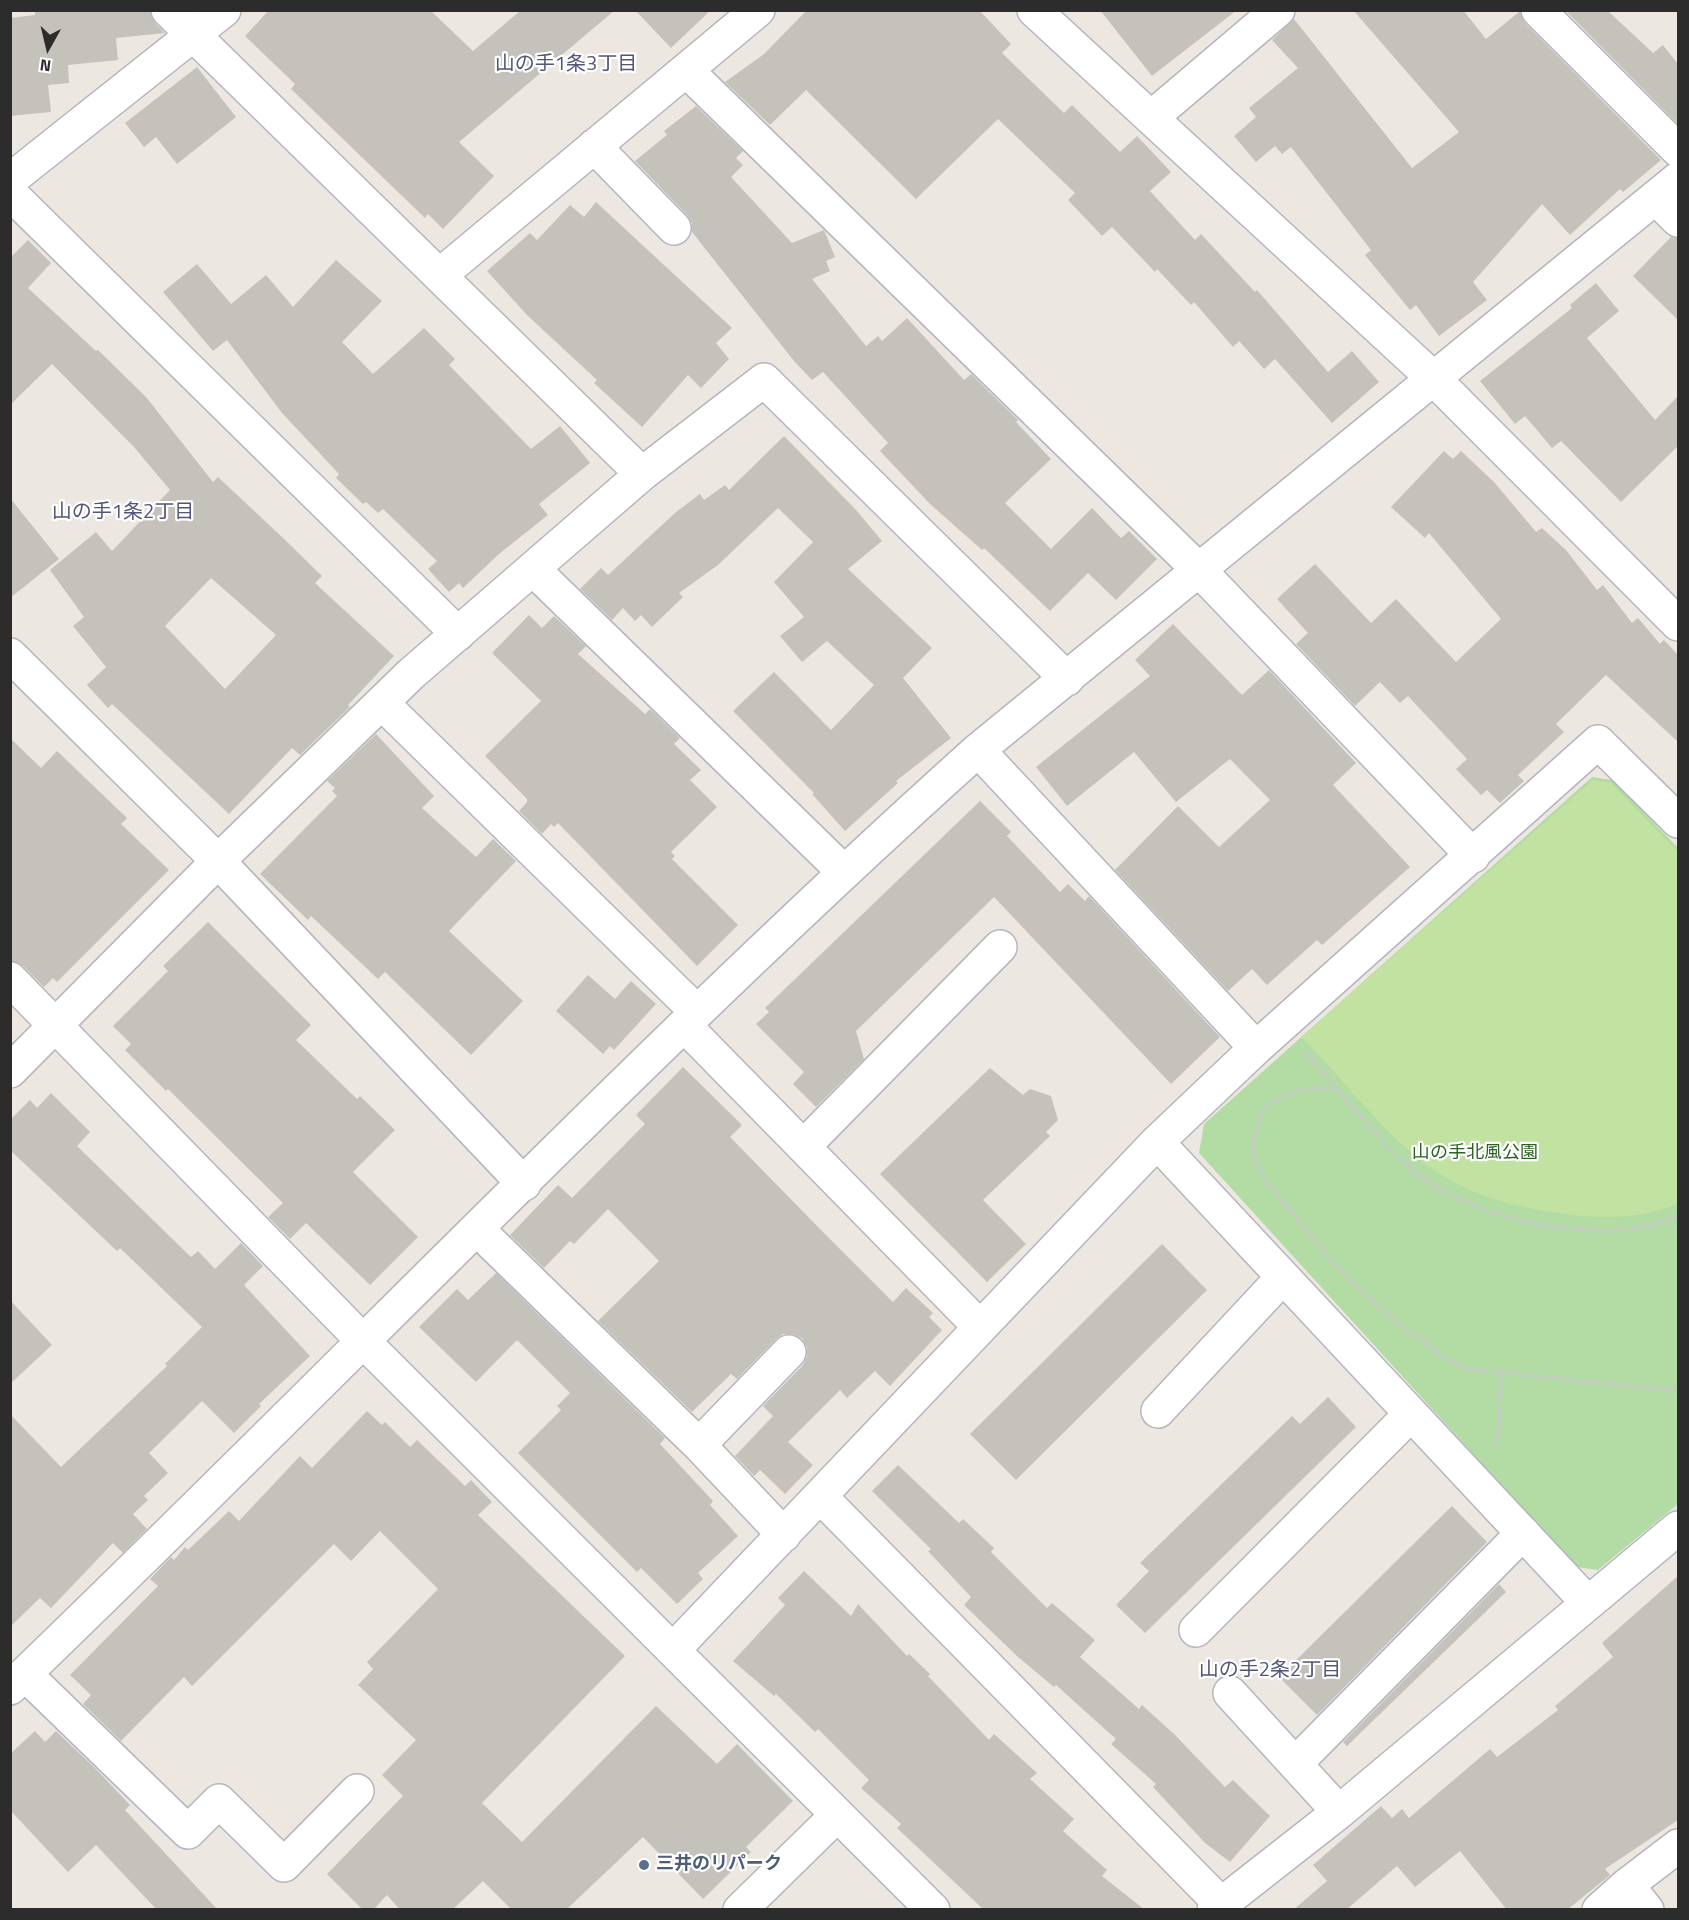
<!DOCTYPE html>
<html>
<head>
<meta charset="utf-8">
<style>
  body { margin:0 }
  #map { position:relative; width:1689px; height:1920px; overflow:hidden; background:#ece8e1; font-family:"Titillium Web",sans-serif }
  canvas { display:block }
  .frame { position:absolute; inset:0; border:12px solid #2c2c2c; pointer-events:none }
  .north { position:absolute; left:18px; top:18px; width:60px; height:60px; -webkit-text-stroke:4px #fff; paint-order:stroke; rotate:188deg; font-size:16px; font-weight:700; line-height:24px; text-align:center; color:#2c2c2c }
  .north::after { content:''; display:block; margin:auto; width:21px; height:27px; background:#2c2c2c; clip-path:polygon(50% 0,100% 100%,50% 72%,0 100%) }
</style>
</head>
<body>
<div id="map">
<canvas width="1689" height="1920"></canvas>
<div class="frame"></div>
<div class="north">N</div>
</div>
<script>
const context = document.querySelector('canvas').getContext('2d');
context.lineJoin = 'round';
function fill(path, color) {
  context.fillStyle = color;
  context.fill(path, 'evenodd');
}
function stroke(path, color, width, dash) {
  context.strokeStyle = color;
  context.lineWidth = width;
  context.lineCap = dash ? 'butt' : 'round';
  context.setLineDash(dash || []);
  context.stroke(path);
}
function drawText(font, color, halo, rows, align = 'center') {
  context.font = font + ' "Titillium Web","Noto Sans JP",sans-serif';
  context.lineWidth = 4.5;
  context.setLineDash([]);
  context.textBaseline = 'middle';
  context.strokeStyle = halo;
  context.fillStyle = color;
  for (const [text, x, y, turn = 0] of rows) {
    context.save();
    context.translate(x, y);
    context.rotate((+turn || 0) * Math.PI / 180);
    context.textAlign = isNaN(turn) ? turn : align;
    if (halo) context.strokeText(text, 0, 0);
    context.fillText(text, 0, 0);
    context.restore();
  }
}
fill(new Path2D(`
  M1592,777L1613,780L1678,848V1504L1598,1570L1576,1567L1199,1153L1204,1124Z`), '#b3dca4');
fill(new Path2D(`
  M1593,780L1611,783L1678,852V1203C1644,1219 1603,1219 1566,1214C1522,1209 1474,1197 1437,1172C1388,1140 1344,1079 1301,1037Z`), '#c1e2a1');
fill(new Path2D(`
  M35,10H150L155,23L165,33L116,38L118,60L68,65L69,83L48,85L51,112L10,116V18L35,15Z
  M269,10H430L473,51L521,10H615L459,142L494,176L443,229L428,214L425,218L344,140L291,89L295,84L245,36Z
  M635,10H711L671,48Z
  M807,10H979L1011,44L1002,53L1064,113L1072,105L1120,152L1137,136L1171,172L1150,191L1195,240L1201,234L1255,292L1257,290L1328,372L1352,351L1379,382L1332,423L1275,359L1264,369L1239,341L1233,347L1194,302L1191,305L1157,269L1155,272L1112,227L1102,236L1068,200L1075,193L998,119L916,199L806,90L770,125L725,82L764,54Z
  M1100,10H1237L1152,76Z
  M1353,10H1463L1486,39L1520,11L1525,23L1661,160L1623,192L1620,189L1570,235L1542,204L1473,282L1487,300L1439,336L1416,305L1410,310L1365,255L1371,250L1291,147L1282,154L1275,146L1256,162L1234,136L1256,117L1249,108L1298,68L1272,40L1294,19L1412,168L1459,132Z
  M1565,10H1607L1653,53L1663,45L1678,64V124Z
  M197,67L236,117L177,164L156,137L144,147L125,123Z
  M696,106L743,151L736,158L743,165L731,177L792,243L824,230L835,257L826,261L830,271L812,279L866,346L878,336L882,341L907,318L964,380L971,374L1018,420L1016,422L1051,459L1005,503L1051,549L1092,508L1121,538L1129,531L1157,559L1116,600L1088,573L1050,611L984,548L982,550L930,504L880,451L888,443L823,372L812,380L794,361L692,232V223L687,215L635,161L667,135L664,131Z
  M596,202L732,328L716,343L729,359L701,388L688,375L642,427L594,383L597,380L527,315L487,271L530,233L537,240L570,205L584,217Z
  M1671,237L1678,238V320L1633,276Z
  M28,240L51,263L28,288L96,351L98,350L146,397L213,482L218,477L281,536L322,576L315,583L394,656L348,705L350,707L300,755L292,748L229,814L112,704L108,708L87,685L106,667L73,626L84,617L50,570L96,532L112,551L170,490L134,447L52,364L10,405V258ZM211,578L276,635L225,689L165,626Z
  M336,260L382,301L342,342L373,374L424,328L455,359L449,365L531,449L560,426L590,463L539,504L548,515L499,554L463,588L459,583L449,592L428,569L437,561L383,509L378,513L366,502L363,504L336,478L339,474L282,413L227,340L213,351L163,292L197,264L231,304L266,275L293,307Z
  M1596,283L1619,311L1587,338L1655,420L1678,396V446L1621,502L1561,441L1552,448L1525,416L1515,424L1480,381L1572,308L1570,305Z
  M784,436L856,510L882,541L848,569L932,648L903,678L951,738L896,781L898,783L845,831L812,794L814,793L733,711L774,672L831,730L874,685L827,641L802,662L780,636L804,617L774,582L813,542L778,508L718,565L679,593L683,597L652,627L641,615L635,621L623,608L612,620L580,589L601,568L608,575L676,512L700,494L704,500L725,485L729,490Z
  M1444,451L1453,459L1461,451L1494,482L1536,532L1542,528L1566,550L1597,590L1603,585L1632,623L1638,618L1660,644L1664,640L1678,655V742L1606,675L1556,724L1564,732L1518,775L1524,781L1500,803L1487,790L1481,795L1456,769L1467,759L1408,696L1400,703L1380,682L1355,706L1296,644L1308,633L1277,599L1315,564L1371,623L1396,599L1456,662L1501,619L1429,533L1425,538L1391,507Z
  M10,498L59,559L10,598Z
  M529,615L542,628L554,616L586,646L578,654L645,714L650,709L680,738L674,744L701,770L690,780L717,807L671,852L675,856L672,859L738,925L697,966L558,823L554,827L551,824L542,834L519,811L527,802V799L485,756L541,701L492,653Z
  M1173,624L1242,695L1269,670L1356,763L1333,785L1410,867L1322,945L1317,940L1267,985L1252,969L1228,991L1115,870L1178,806L1219,847L1270,800L1230,759L1176,802L1134,752L1067,806L1036,767L1150,676L1135,660Z
  M376,734L434,796L422,808L476,857L493,839L516,861L449,931L523,1001L471,1055L385,972L378,979L311,916L308,920L260,874L337,796L332,791L335,788L327,781Z
  M10,738L41,768L57,751L127,818L121,824L169,870L57,982L53,978L44,987L23,966L10,961Z
  M980,801L1011,832L1007,836L1060,892L1068,884L1085,901L1089,896L1220,1037L1171,1084L994,897L856,1031L864,1059L816,1107L793,1084L804,1072L756,1024L769,1012L765,1008Z
  M208,922L311,1025L296,1040L357,1099L360,1096L395,1130L353,1172L418,1237L370,1285L306,1223L290,1239L268,1217L283,1203L168,1089L166,1091L125,1050L131,1044L113,1026L168,971L163,966Z
  M588,975L615,999L631,981L656,1004L614,1050L610,1046L603,1054L556,1011Z
  M683,1067L742,1125L730,1137L824,1233L893,1302L906,1288L933,1313L929,1317L942,1330L890,1386L875,1371L847,1398L840,1390L788,1442L813,1465L785,1494L760,1470L754,1476L735,1456L773,1416L763,1406L803,1365L807,1356V1347L802,1338L793,1334H783L776,1339L737,1379L731,1374L692,1412L598,1321L659,1261L608,1209L574,1244L570,1241L544,1268L510,1235L558,1185L572,1198L645,1124L636,1115Z
  M990,1068L1023,1095L1030,1089L1051,1096L1058,1120L1046,1132L1050,1136L983,1200L1026,1244L987,1282L880,1174Z
  M51,1093L90,1132L77,1146L191,1257L198,1251L215,1269L241,1243L263,1266L244,1285L310,1356L259,1404L261,1406L234,1433L202,1401L149,1453L168,1473L144,1496L148,1500L133,1514L147,1529L123,1553L113,1543L51,1608L40,1598L10,1627V1414L61,1467L167,1366L165,1364L202,1327L120,1248L117,1251L10,1150V1120L30,1100L37,1108Z
  M1162,1244L1207,1290L1016,1480L970,1434Z
  M496,1273L665,1438L660,1444L713,1501L710,1505L738,1536L698,1573L703,1579L677,1604L641,1568L637,1572L518,1453L561,1410L557,1406L570,1393L517,1340L476,1382L419,1327L457,1289L468,1300Z
  M10,1300L52,1345L10,1384Z
  M1328,1397L1356,1427L1145,1633L1116,1605L1149,1571L1140,1563L1292,1416L1300,1424Z
  M367,1411L382,1425L385,1422L410,1447L417,1440L465,1486L471,1480L492,1502L478,1515L625,1656L482,1803L522,1842L656,1706L717,1764L737,1744L793,1801L746,1847L751,1852L703,1899L643,1837L566,1910H512L483,1881L452,1910H400L387,1895L373,1910H363L327,1874L403,1796L382,1775L416,1740L358,1685L373,1669L367,1662L438,1589L380,1531L351,1561L334,1544L192,1686L184,1677L121,1741L83,1704L91,1695L70,1675L158,1586L150,1579L171,1557L174,1560L185,1547L188,1550L229,1511L239,1521L300,1456L312,1468Z
  M898,1465L959,1523L963,1519L994,1548L991,1552L1047,1608L1052,1603L1095,1640L1080,1657L1139,1709L1142,1705L1174,1734L1225,1787L1233,1780L1270,1816L1230,1862L1205,1843L1153,1787L1156,1784L1111,1744L1116,1739L1056,1685L1054,1687L1018,1657L964,1605L971,1597L928,1551L931,1549L872,1491Z
  M1452,1506L1487,1542L1317,1715L1279,1677Z
  M804,1571L851,1616L858,1604L907,1656L909,1654L930,1674L928,1676L989,1740L994,1734L1037,1773L1030,1779L1074,1819L1063,1831L1107,1870L1102,1876L1145,1910H984L897,1828L901,1824L861,1788L869,1780L818,1729L815,1732L776,1694L774,1696L733,1661L785,1605L778,1598Z
  M1678,1576V1820L1605,1869L1610,1875L1567,1910H1507L1460,1851L1415,1887L1397,1866L1346,1910H1293L1327,1881L1313,1865L1381,1806L1392,1818L1402,1809L1409,1818L1490,1749L1497,1757L1558,1710L1555,1706L1613,1657L1602,1643Z
  M1499,1584L1506,1592L1347,1746L1343,1742Z
  M35,1731L45,1742L56,1731L95,1768L130,1805L125,1810L218,1910H157L96,1845L68,1872L10,1810V1754Z`), '#c5c2bc');
const minor = new Path2D(`
  M168,10L642,474
  M1034,10L1433,378L1678,624
  M1538,10L1678,150
  M686,70L1200,571L1473,856
  M1152,117L1278,10
  M594,146L674,228
  M10,180L224,10
  M10,193L458,634
  M1656,198L1678,220
  M440,275L758,10
  M533,569L844,872
  M10,655L218,861L524,1184
  M383,704L697,1012
  M978,750L1256,1048
  M10,979L362,1340L933,1910
  M684,1025L980,1327
  M10,1071L218,861L411,674L642,474L764,380L1067,679
  M1157,1142L1588,1603
  M804,1146L1000,947
  M477,1229L699,1445L784,1535
  M1158,1411L1283,1277
  M699,1445L789,1352
  M820,1496L1221,1904
  M1196,1630L1411,1414
  M673,1650L1157,1142L1256,1048L1598,742L1678,821
  M25,1674L188,1832L219,1801L284,1865L357,1791
  M10,1688C334,1377 644,1050 978,750L1678,179
  M1230,1693L1339,1812
  M1296,1763L1523,1533
  M1627,1885L1678,1846
  M740,1910L837,1815
  M1214,1910L1339,1812L1678,1528
  M1599,1910L1627,1885L1647,1910`);
stroke(minor, '#b4b5be', 36);
stroke(new Path2D(`
  M1306,1053C1342,1093 1391,1160 1436,1187C1476,1211 1521,1223 1566,1228C1604,1233 1644,1232 1678,1216
  M1338,1089C1301,1087 1292,1089 1262,1110C1257,1128 1249,1150 1258,1168C1263,1180 1275,1191 1283,1201C1330,1264 1397,1333 1467,1369L1678,1391
  M1494,1448L1499,1430L1501,1371`), '#c8c8c8', 4, [4.5, 3]);
stroke(minor, '#fff', 33);
for (const [x, y, r, color] of [
  [644,1865,6,"#5c6f8a"]
]) {
  const dot = new Path2D();
  dot.arc(x, y, r, 0, 2 * Math.PI);
  context.fillStyle = color;
  context.fill(dot);
  stroke(dot, '#fff', 2);
}
drawText('18px', '#2c6224', '#fff', [
  ["山の手北風公園",1475,1154]
]);
drawText('bold 18px', '#4e5e75', '#fff', [
  ["三井のリパーク",656,1865]
], 'left');
drawText('20px', '#525678', '#fff', [
  ["山の手1条3丁目",566,65],
  ["山の手1条2丁目",123,513],
  ["山の手2条2丁目",1270,1671]
]);
</script>
</body>
</html>
